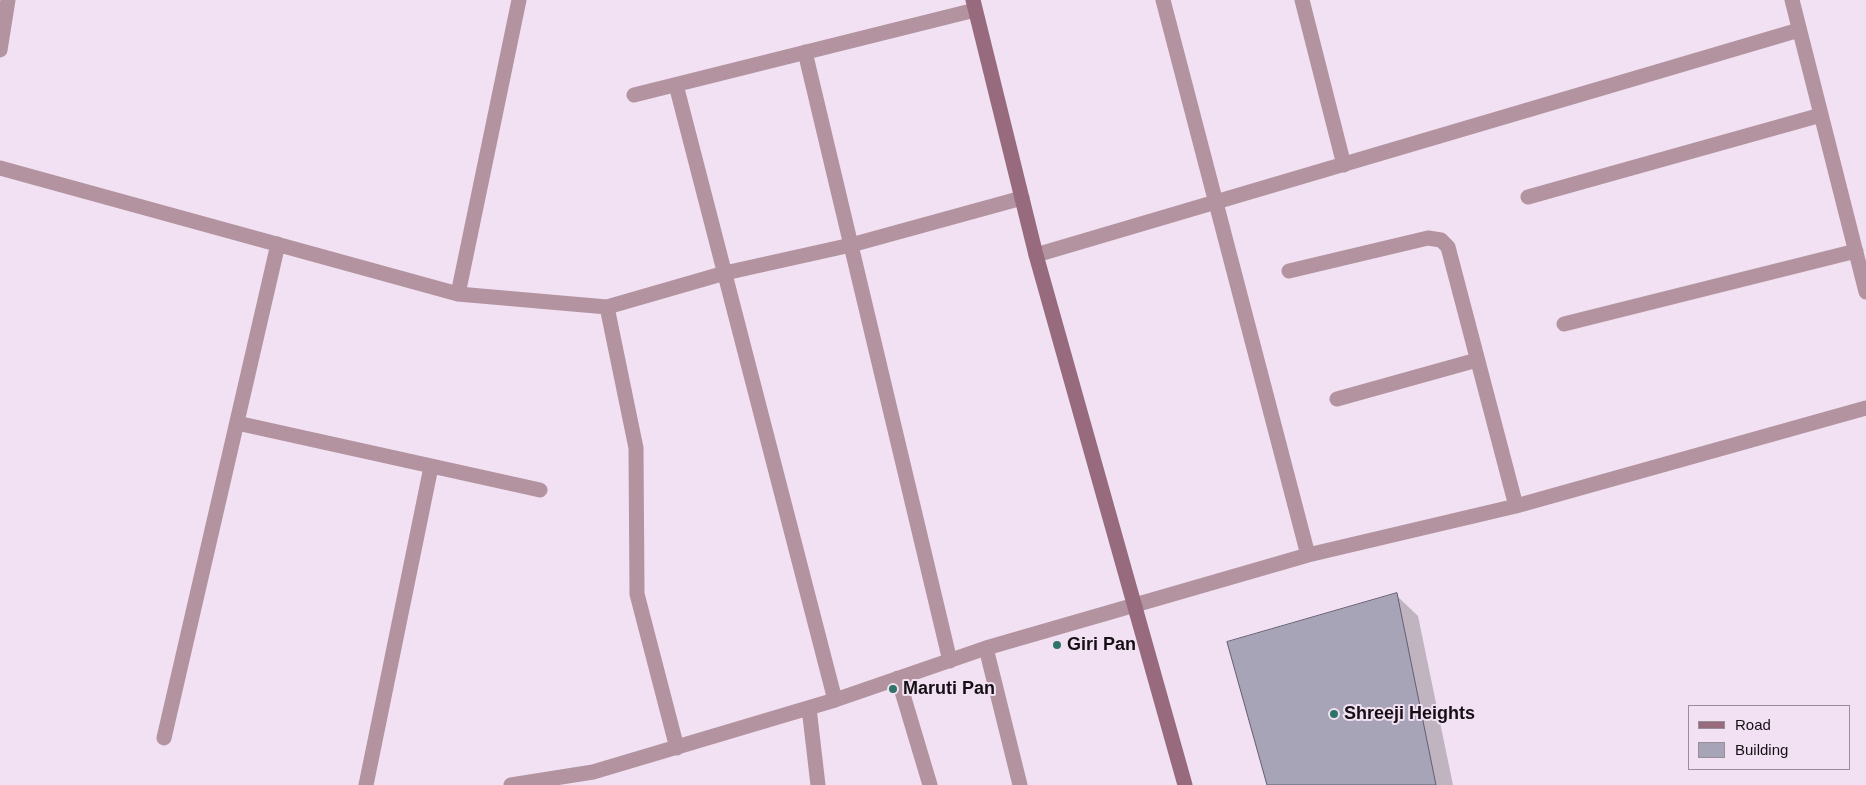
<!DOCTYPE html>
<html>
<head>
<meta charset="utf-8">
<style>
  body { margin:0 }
  #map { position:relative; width:1866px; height:785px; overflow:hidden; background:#f1e1f2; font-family:Helvetica,sans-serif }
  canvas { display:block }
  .legend { position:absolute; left:1688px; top:705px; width:162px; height:65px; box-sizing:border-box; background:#f1e1f2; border:1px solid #998d9a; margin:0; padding:6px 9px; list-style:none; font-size:15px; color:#161016 }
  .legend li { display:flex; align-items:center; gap:10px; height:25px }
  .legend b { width:25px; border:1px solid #998d9a }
</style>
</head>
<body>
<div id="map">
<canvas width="1866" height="785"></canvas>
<ul class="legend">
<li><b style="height:6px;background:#976b7d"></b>Road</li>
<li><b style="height:14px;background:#a8a4b8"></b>Building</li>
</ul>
</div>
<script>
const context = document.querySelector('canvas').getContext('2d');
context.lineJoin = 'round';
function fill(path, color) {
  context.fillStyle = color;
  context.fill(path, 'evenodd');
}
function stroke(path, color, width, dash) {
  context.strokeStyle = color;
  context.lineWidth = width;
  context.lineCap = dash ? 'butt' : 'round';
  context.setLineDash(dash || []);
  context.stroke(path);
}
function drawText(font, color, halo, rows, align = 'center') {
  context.font = font + ' Helvetica,sans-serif';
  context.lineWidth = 4;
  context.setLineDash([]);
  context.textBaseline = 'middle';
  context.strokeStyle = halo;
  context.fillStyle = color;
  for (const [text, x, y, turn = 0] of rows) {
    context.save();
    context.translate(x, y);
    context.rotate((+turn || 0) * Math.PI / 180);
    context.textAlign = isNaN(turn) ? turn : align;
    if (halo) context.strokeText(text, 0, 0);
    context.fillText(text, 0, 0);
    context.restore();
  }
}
fill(new Path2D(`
  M1396,595L1418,616L1453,785H1268Z`), '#0003');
const building = new Path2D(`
  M1397,593L1436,785H1267L1227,642Z`);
fill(building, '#a8a4b8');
stroke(building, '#625e70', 1);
stroke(new Path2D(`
  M1163,0L1308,555
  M1302,0L1344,165
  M1792,0L1866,292
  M0,50L8,0
  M805,52L950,661
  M676,85L835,700
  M634,95L975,10
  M0,168L458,294L607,307L725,273L851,245L1022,198
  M1528,197L1821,115
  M1036,255L1799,30
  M1289,271L1428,238L1441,240L1448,247L1516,506
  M458,294L519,0
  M607,307L636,448L637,594L677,748
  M1564,324L1856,251
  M1337,399L1477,360
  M237,423L540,490
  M986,648L1020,785
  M898,678L930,785
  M809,708L818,785
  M164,738L278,244
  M366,785L431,467
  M511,785L593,772L835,700L986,648L1308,555L1516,506L1866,408`), '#b2939f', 15);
stroke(new Path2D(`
  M973,0L1036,255L1185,785`), '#976b7d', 15);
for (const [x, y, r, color] of [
  [1057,645,5,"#2f7469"],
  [893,689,5,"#2f7469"],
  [1334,714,5,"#2f7469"]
]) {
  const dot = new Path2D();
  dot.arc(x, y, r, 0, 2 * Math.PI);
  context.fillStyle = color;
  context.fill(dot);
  stroke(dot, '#f1e1f2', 2);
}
drawText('bold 18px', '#161016', '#f1e1f2', [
  ["Giri Pan",1067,645],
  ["Maruti Pan",903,689],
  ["Shreeji Heights",1344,714]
], 'left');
</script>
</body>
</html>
